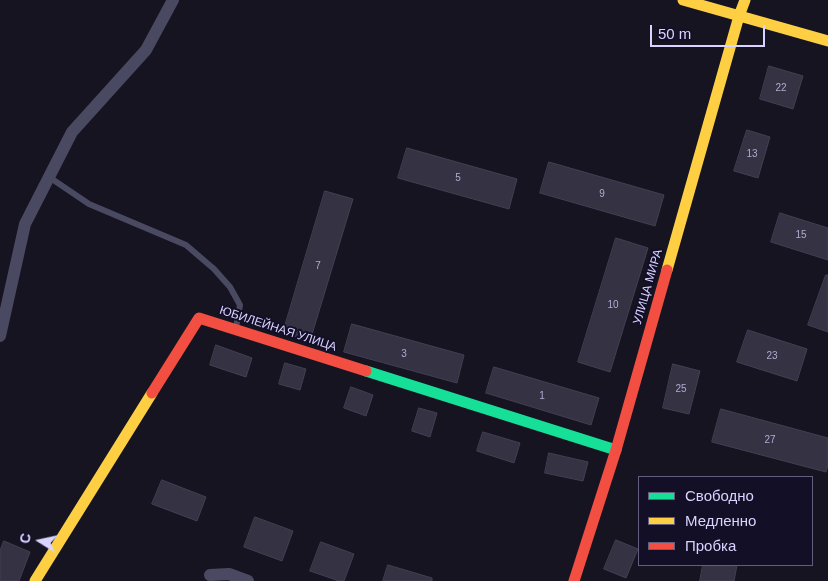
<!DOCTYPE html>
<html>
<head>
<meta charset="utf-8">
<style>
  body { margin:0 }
  #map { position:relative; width:828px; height:581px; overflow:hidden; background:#161421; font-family:Arial,sans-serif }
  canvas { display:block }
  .legend { position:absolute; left:638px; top:476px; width:175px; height:90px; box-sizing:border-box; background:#130f26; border:1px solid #625e7d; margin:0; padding:6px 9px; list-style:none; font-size:15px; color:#d9d4ff }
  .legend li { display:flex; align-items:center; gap:10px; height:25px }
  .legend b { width:25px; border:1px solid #625e7d }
  .north { position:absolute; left:15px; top:516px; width:50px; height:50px; -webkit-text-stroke:4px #130f26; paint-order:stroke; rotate:280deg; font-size:14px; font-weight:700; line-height:20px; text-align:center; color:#d9d4ff }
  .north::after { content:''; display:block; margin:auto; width:18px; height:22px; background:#d9d4ff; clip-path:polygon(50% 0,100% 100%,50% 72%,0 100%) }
  .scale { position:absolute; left:650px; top:25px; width:115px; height:22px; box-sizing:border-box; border:2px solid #d9d4ff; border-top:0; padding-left:6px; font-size:15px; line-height:18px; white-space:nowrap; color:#d9d4ff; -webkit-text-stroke:4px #130f26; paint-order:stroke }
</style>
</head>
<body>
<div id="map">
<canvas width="828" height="581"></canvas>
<ul class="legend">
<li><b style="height:6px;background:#16e098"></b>Свободно</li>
<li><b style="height:6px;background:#ffcf43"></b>Медленно</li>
<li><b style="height:6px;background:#f24e42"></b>Пробка</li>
</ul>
<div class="north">С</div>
<div class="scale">50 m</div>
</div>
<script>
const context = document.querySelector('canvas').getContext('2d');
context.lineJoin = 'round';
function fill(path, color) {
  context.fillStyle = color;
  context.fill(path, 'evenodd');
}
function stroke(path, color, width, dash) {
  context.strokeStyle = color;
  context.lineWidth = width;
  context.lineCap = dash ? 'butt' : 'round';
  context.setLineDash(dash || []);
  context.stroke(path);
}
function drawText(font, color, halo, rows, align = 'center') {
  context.font = font + ' Arial,sans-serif';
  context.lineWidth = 4;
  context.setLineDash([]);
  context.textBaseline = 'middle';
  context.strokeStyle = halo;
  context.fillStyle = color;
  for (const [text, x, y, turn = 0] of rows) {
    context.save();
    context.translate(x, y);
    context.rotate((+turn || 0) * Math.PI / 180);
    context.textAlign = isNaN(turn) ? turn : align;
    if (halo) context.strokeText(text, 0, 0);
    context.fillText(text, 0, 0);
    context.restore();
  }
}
const building = new Path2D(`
  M769,66L803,76L793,109L760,99Z
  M747,130L770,137L758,178L734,171Z
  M407,148L517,179L509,209L398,178Z
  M549,162L664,195L655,226L540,193Z
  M325,191L353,199L310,341L283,333Z
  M780,213L828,228V260L771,242Z
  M616,238L648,248L610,372L578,362Z
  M826,275H828V332L808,325Z
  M352,324L464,355L457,383L344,352Z
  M748,330L807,349L797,381L737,362Z
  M216,345L252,358L246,377L210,365Z
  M285,363L306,369L300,390L279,384Z
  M673,364L700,371L689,414L663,408Z
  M494,367L599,398L591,425L486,393Z
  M351,387L373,395L366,416L344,408Z
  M419,408L437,413L430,437L412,431Z
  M721,409L828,438V465L826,472L712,442Z
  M483,432L520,443L514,463L477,451Z
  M549,453L588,462L583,481L545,473Z
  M162,480L206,497L197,521L152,504Z
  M255,517L293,531L282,561L244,547Z
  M616,540L638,549L626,578L604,569Z
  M4,541L30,552L19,581H0V551Z
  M321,542L354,554L344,581H339L310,571Z
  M388,565L432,578V581H383Z
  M703,565H737L734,581H700Z`);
fill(building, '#343243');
stroke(building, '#433f54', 1);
stroke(new Path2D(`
  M49,177L89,204L186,245L214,269L230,287L240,305L236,328`), '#4a4962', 6);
stroke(new Path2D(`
  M0,336L25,224L72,132L146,50L173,0
  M210,575L229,574L248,581`), '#4a4962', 12);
stroke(new Path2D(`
  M366,371L616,450`), '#16e098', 11);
stroke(new Path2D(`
  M683,0L828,41
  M667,270L739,16L745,0
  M35,581L152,393`), '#ffcf43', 11);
stroke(new Path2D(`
  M152,393L199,318L366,371
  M574,581L616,450L667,270`), '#f24e42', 11);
drawText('10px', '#b0acd0', null, [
  ["22",781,88],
  ["13",752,154],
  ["5",458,178],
  ["9",602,194],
  ["15",801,235],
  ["7",318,266],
  ["10",613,305],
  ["3",404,354],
  ["23",772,356],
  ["25",681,389],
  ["1",542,396],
  ["27",770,440]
]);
drawText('12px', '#d9d4ff', '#130f26', [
  ["УЛИЦА МИРА",648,287,-74],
  ["ЮБИЛЕЙНАЯ УЛИЦА",278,329,18]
]);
</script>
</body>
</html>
